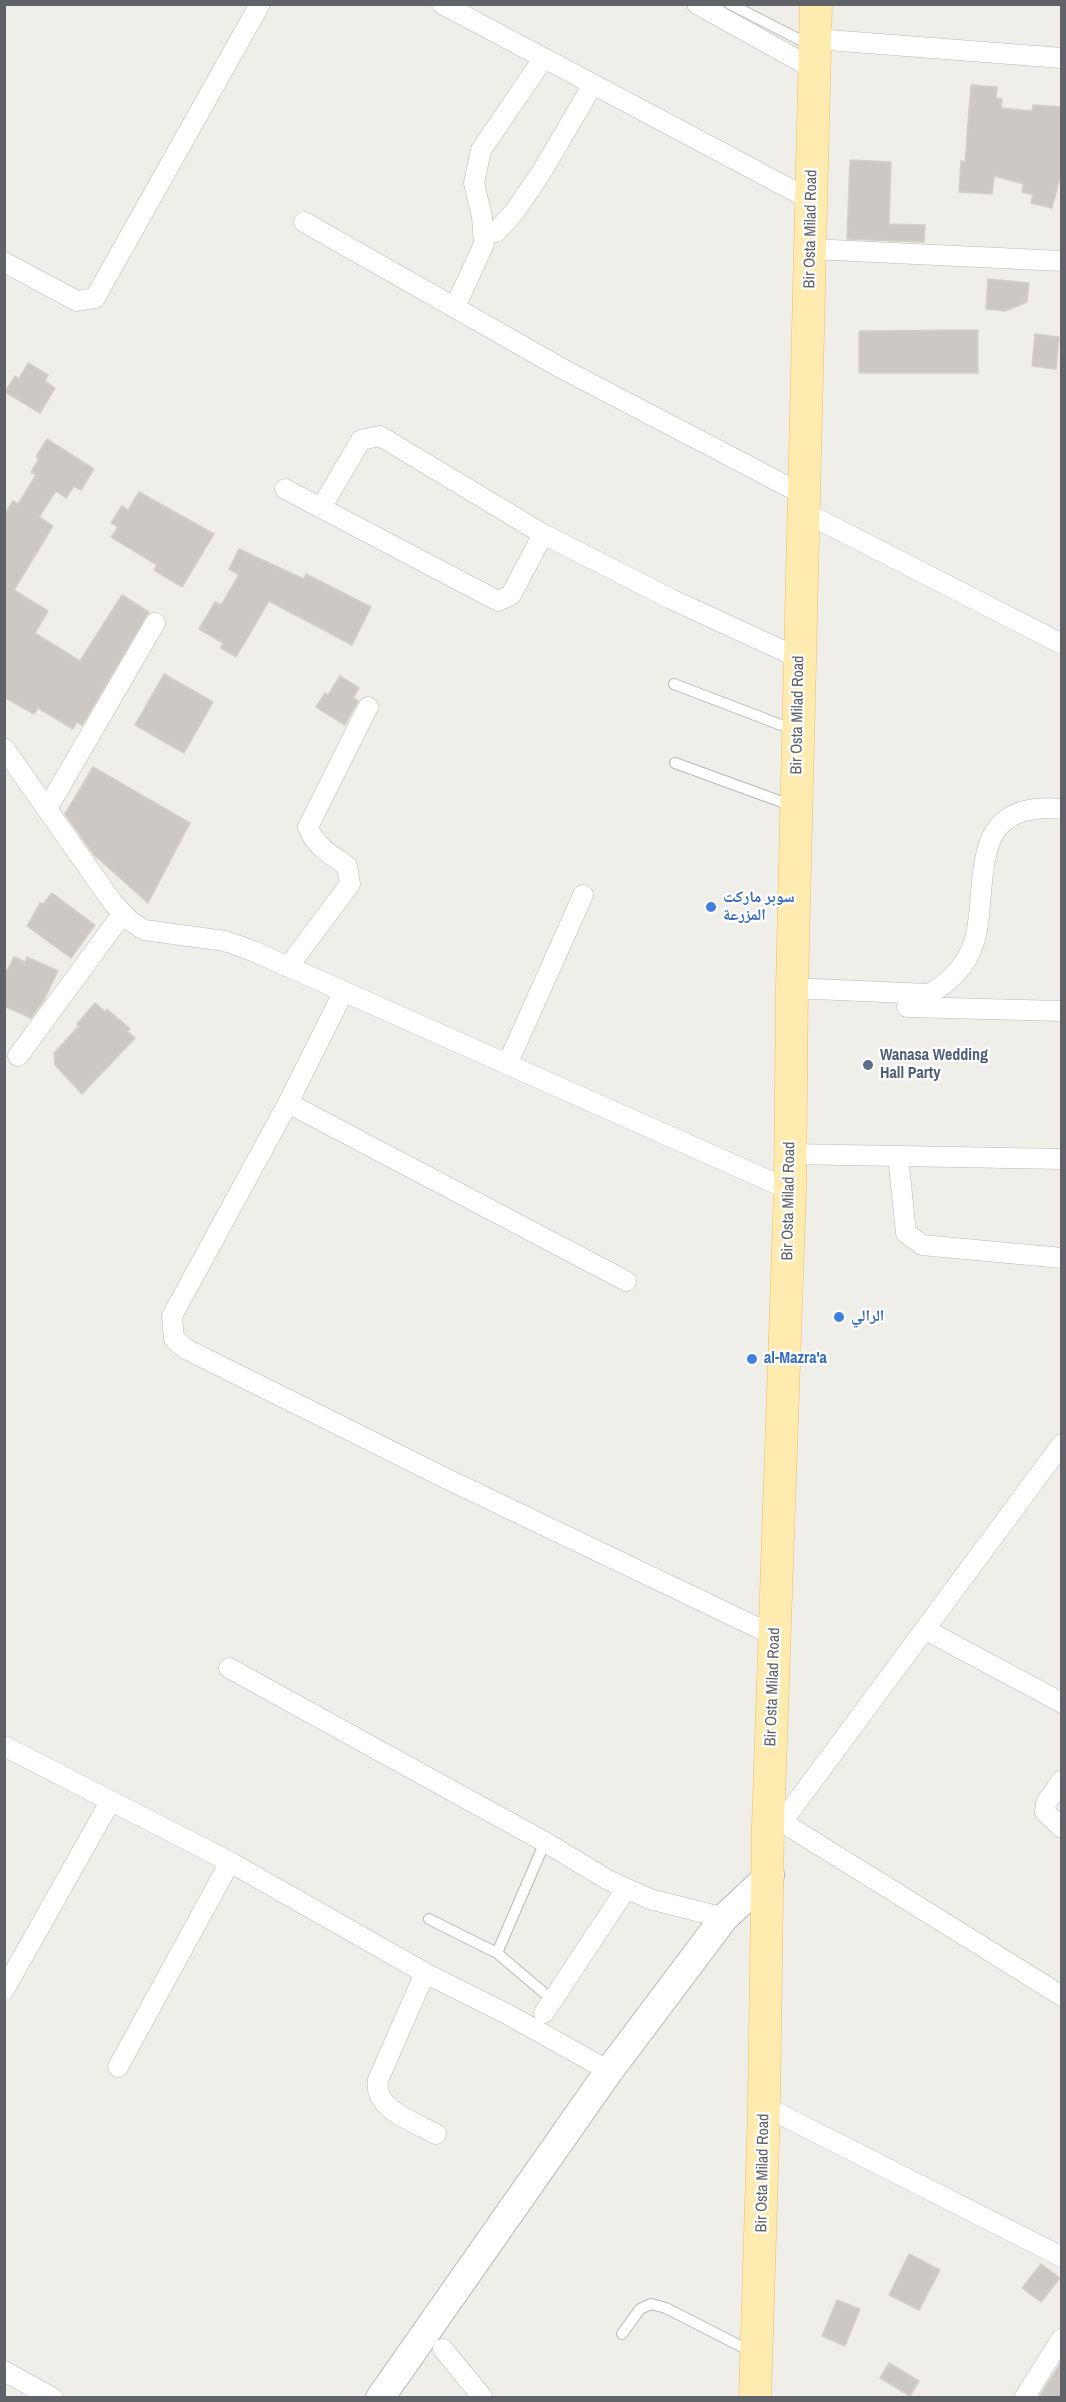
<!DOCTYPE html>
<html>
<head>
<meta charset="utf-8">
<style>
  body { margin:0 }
  #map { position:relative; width:1066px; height:2402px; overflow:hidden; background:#f0eee8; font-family:"Archivo Narrow",sans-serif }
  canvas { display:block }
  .frame { position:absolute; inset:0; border:6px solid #5f6367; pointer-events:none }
</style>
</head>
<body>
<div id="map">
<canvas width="1066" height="2402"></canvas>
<div class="frame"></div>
</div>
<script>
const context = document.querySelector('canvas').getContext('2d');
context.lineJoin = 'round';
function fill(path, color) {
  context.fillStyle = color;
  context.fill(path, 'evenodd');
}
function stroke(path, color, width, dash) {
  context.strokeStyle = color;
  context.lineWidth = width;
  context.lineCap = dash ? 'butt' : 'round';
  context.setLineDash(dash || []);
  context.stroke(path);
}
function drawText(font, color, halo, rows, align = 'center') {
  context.font = font + ' "Archivo Narrow","Noto Naskh Arabic",sans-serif';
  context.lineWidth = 4.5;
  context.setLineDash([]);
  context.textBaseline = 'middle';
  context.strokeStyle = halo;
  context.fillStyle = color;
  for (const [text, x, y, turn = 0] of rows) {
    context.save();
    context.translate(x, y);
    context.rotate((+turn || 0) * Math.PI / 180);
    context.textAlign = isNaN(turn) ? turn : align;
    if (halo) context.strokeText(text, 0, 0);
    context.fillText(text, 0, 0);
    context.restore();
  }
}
const building = new Path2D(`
  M971,85L997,87L996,98L1002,99L1001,108L1032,111L1033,105L1062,107V169L1052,208L1031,203L1033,195L1022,192L1024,184L994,176L992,194L959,192L961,161L965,162Z
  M850,160L891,162L889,224L925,225L924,242L847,239Z
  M988,279L1029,283L1027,302L1005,311L986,309Z
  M978,330V373H859V331Z
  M1035,334L1059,337L1056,369L1032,366Z
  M28,363L48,375L45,381L55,388L40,413L5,392L15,376L19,379Z
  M47,439L94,469L81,490L74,486L66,498L56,491L39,517L53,526L14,590L48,611L35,633L80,661L122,595L149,612L82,725L77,722L73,729L38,708L34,714L4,697V515L13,501L18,504L36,475L31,472L39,459L36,457Z
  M139,492L214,534L182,587L154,570L157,565L111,537L118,527L111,523L122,506L128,510Z
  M239,549L304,579L306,574L371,607L352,645L269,601L236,657L221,648L223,643L199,629L215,602L221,605L239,575L229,569Z
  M164,674L213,702L184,753L135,725Z
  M340,676L359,688L353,698L358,701L345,725L316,707L325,693L328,695Z
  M93,767L190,823L148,903L94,855L65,814Z
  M52,893L95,925L71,958L27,926L40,903L43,904Z
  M14,957L25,962L27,957L58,971L44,1000L31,1018L4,1006V976Z
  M95,1003L105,1012L107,1009L130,1029L127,1031L135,1038L82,1094L55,1065L54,1053L79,1026L77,1024Z
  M909,2254L940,2270L919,2310L889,2295Z
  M1041,2264L1060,2278L1041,2302L1022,2288Z
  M837,2300L860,2309L845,2346L822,2336Z
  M1062,2361V2397H1039Z
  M889,2363L919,2381L910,2396L880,2378Z`);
fill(building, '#ccc9c4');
stroke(building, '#d5cfc6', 1.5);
const service = new Path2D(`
  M730,4L810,45
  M674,684L794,730
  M675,763L793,806
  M429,1919L497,1953
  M543,1992L497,1953L545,1842
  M622,2334L640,2309L651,2304L666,2308L752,2352`);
const minor = new Path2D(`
  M442,4L811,200
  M697,4L814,69
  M815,39L1062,58
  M304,222L561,368L804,495
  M485,233L496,232L515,211L541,173L592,86
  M811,249L1062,261
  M4,262L77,301L95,298L260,4
  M455,307L484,244L482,217L474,183L481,150L543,59
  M285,489L498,601L511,595L543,534
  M321,508L361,440L380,436L543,534L671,599L799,658
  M804,512L1062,644
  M4,748L113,903L129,920L144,930L225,941L253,951L790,1190
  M47,809L155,623
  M288,967L350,884L347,866C331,855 315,846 308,827L368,707
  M792,988L929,994C954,980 972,960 977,930C987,871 971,800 1062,809
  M343,993L288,1103L172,1316L174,1339L186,1349L445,1478L775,1636
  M907,1007L1062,1011
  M18,1056L123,913
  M507,1065L583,895
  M288,1103L626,1281
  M790,1154L1062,1159
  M898,1156L906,1233L922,1245L1062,1258
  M926,1630L1062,1703
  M229,1668L545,1842L608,1880L650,1899L724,1918
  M4,1746L230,1862L425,1973L507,2014L609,2071
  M1062,1780L1046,1803L1045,1812L1062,1828
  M782,1822L1062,1996
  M768,1826L782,1822L1062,1444
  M425,1973L378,2080C373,2109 414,2122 436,2134
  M4,1990L110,1802
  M544,2013L626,1889
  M118,2067L230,1862
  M764,2106L1062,2257
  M443,2349L483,2398
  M4,2371L53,2398
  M1024,2398L1062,2338`);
const secondary = new Path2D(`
  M380,2398L609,2071L724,1918L770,1875`);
const primary = new Path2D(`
  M755,2398L764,2106L768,1826L790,1190L792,988L816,4`);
stroke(service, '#b5b8bb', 12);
stroke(minor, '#b5b8bb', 21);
stroke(secondary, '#b4b7bb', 30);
stroke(primary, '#efbd62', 33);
stroke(service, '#fff', 10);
stroke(minor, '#fff', 20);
stroke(secondary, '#fff', 28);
stroke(primary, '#feebaf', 32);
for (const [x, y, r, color] of [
  [711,907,6,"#3f7fe0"],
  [868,1065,6,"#5c6f8a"],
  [839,1317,6,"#3f7fe0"],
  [752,1359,6,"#3f7fe0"]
]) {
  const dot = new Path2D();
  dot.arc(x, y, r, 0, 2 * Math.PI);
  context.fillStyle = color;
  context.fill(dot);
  stroke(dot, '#fff', 2);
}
drawText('16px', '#5f6367', '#fff', [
  ["Bir Osta Milad Road",811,229,-89],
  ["Bir Osta Milad Road",798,715,-89],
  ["Bir Osta Milad Road",789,1201,-89],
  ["Bir Osta Milad Road",773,1687,-88],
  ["Bir Osta Milad Road",763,2173,-89]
]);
drawText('bold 16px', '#366cbe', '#fff', [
  ["سوبر ماركت",723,898],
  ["المزرعة",723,916],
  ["الرالي",851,1317],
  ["al-Mazra'a",764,1359]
], 'left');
drawText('bold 16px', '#4e5e75', '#fff', [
  ["Wanasa Wedding",880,1056],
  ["Hall Party",880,1074]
], 'left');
</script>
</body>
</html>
